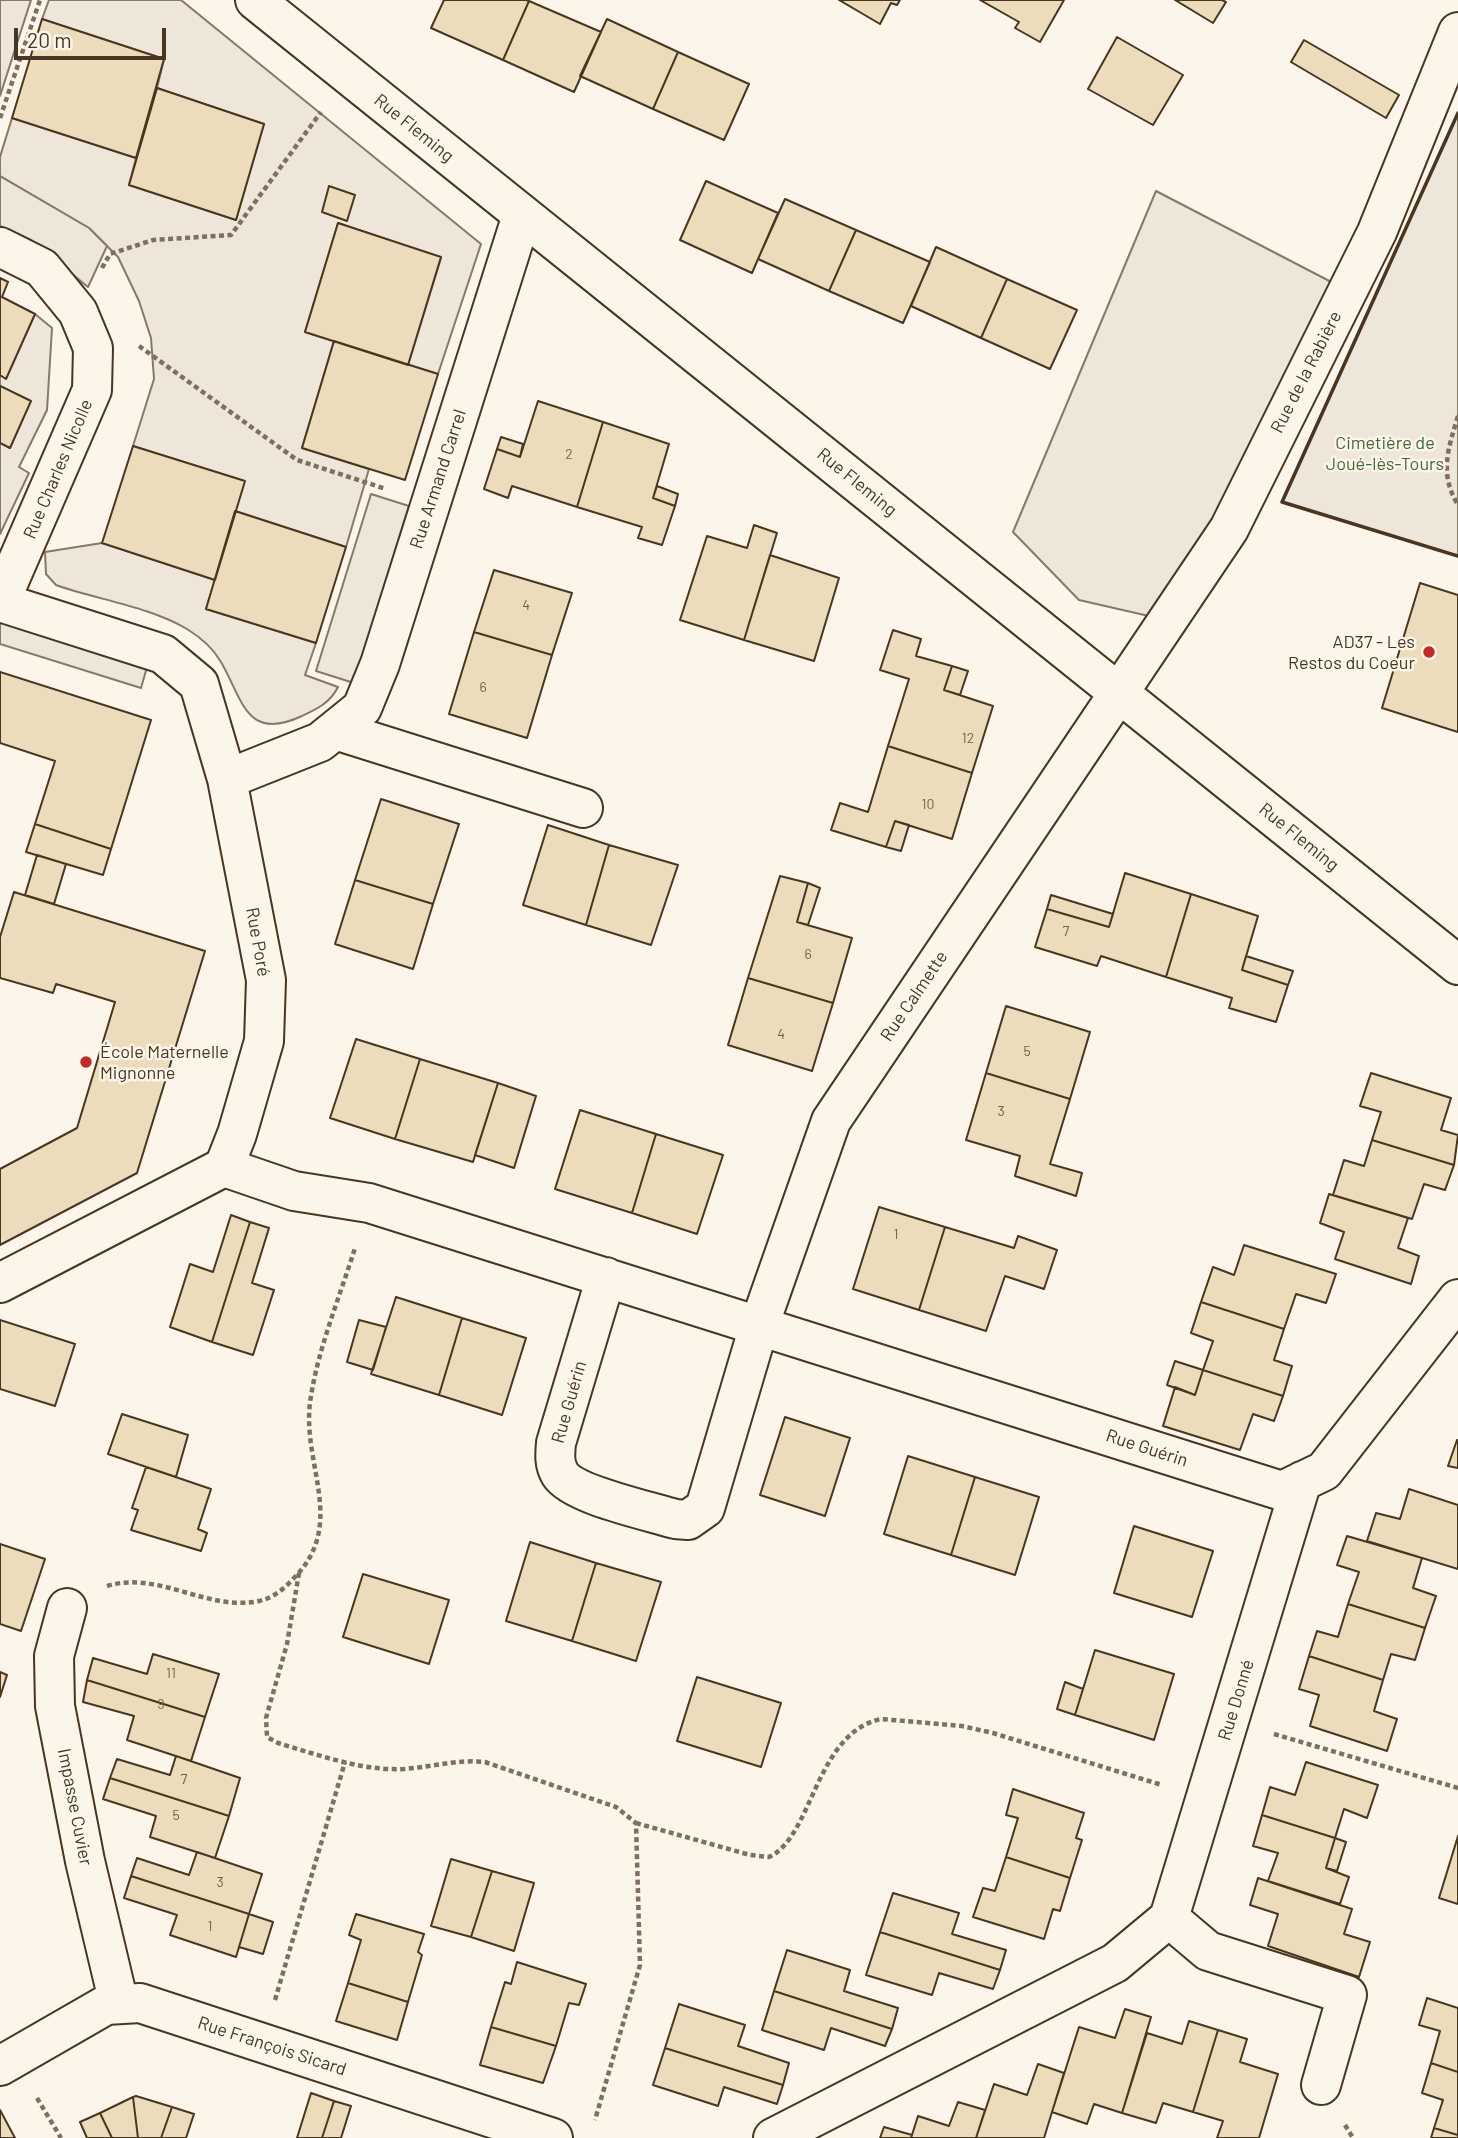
<!DOCTYPE html>
<html>
<head>
<meta charset="utf-8">
<style>
  body { margin:0 }
  #map { position:relative; width:1458px; height:2138px; overflow:hidden; background:#fbf6e9; font-family:Barlow,sans-serif }
  canvas { display:block }
  .scale { position:absolute; left:14px; top:28px; width:152px; height:32px; box-sizing:border-box; border:4px solid #4a3520; border-top:0; padding-left:9px; font-size:21px; line-height:24px; white-space:nowrap; color:#4a3520; -webkit-text-stroke:5px #fbf6e9; paint-order:stroke }
</style>
</head>
<body>
<div id="map">
<canvas width="1458" height="2138"></canvas>
<div class="scale">20 m</div>
</div>
<script>
const context = document.querySelector('canvas').getContext('2d');
context.lineJoin = 'round';
function fill(path, color) {
  context.fillStyle = color;
  context.fill(path, 'evenodd');
}
function stroke(path, color, width, dash) {
  context.strokeStyle = color;
  context.lineWidth = width;
  context.lineCap = dash ? 'butt' : 'round';
  context.setLineDash(dash || []);
  context.stroke(path);
}
function drawText(font, color, halo, rows, align = 'center') {
  context.font = font + ' Barlow,sans-serif';
  context.lineWidth = 5;
  context.setLineDash([]);
  context.textBaseline = 'middle';
  context.strokeStyle = halo;
  context.fillStyle = color;
  for (const [text, x, y, turn = 0] of rows) {
    context.save();
    context.translate(x, y);
    context.rotate((+turn || 0) * Math.PI / 180);
    context.textAlign = isNaN(turn) ? turn : align;
    if (halo) context.strokeText(text, 0, 0);
    context.fillText(text, 0, 0);
    context.restore();
  }
}
const green = new Path2D(`
  M0,0H31L0,96Z
  M49,0H181L481,244L438,374L408,365L441,258L338,223L305,332L334,341L302,448L369,469L346,547L235,511L244,481L133,446L154,379L151,338L139,301L118,257L89,228L0,176V157L12,118L136,158L129,185L236,220L264,124L157,88L164,59L42,19Z
  M1458,113V556L1282,502Z
  M35,314L52,328L47,410L19,467L29,473L0,534V443L10,448L30,401L0,386V375L6,378Z
  M102,543L215,580L206,609L316,643L305,675L338,687C330,703 317,709 302,716C246,742 243,700 221,662C213,648 200,637 187,629C148,606 98,600 56,585L46,574L45,552Z`);
fill(green, '#ede6d9');
stroke(green, '#887966', 2);
const parking = new Path2D(`
  M0,176L89,228L107,246L88,287L31,240L0,226Z
  M1156,191L1339,286L1175,622L1079,600L1013,532Z
  M371,494L409,506L354,683L316,671Z
  M0,620L147,667L141,688L0,644Z`);
fill(parking, '#ede7d9');
stroke(parking, '#887966', 2);
const building = new Path2D(`
  M444,0H526L529,1L503,60L431,28Z
  M839,0H900L897,5L891,3L880,24Z
  M980,0H1064L1040,42L1015,28L1019,22Z
  M1175,0H1222L1226,2L1213,23Z
  M529,1L601,32L574,92L503,60Z
  M42,19L164,59L136,158L12,118Z
  M607,19L678,52L653,109L580,76Z
  M1117,37L1183,75L1153,125L1088,89Z
  M1304,40L1399,95L1386,118L1291,62Z
  M678,52L749,84L724,140L653,109Z
  M157,88L264,124L236,220L129,185Z
  M706,181L778,213L752,273L680,240Z
  M329,186L355,195L347,221L322,212Z
  M785,199L856,230L829,291L758,259Z
  M338,223L441,257L408,365L305,332Z
  M856,230L930,262L903,323L829,291Z
  M936,247L1007,279L981,338L911,306Z
  M0,278L8,282L2,297L35,314L6,379L0,375Z
  M1007,279L1077,310L1050,369L981,338Z
  M334,341L438,374L405,480L302,448Z
  M0,386L31,401L10,448L0,443Z
  M538,401L603,422L577,507L512,486L508,498L484,489L497,449L520,457Z
  M603,422L669,444L653,498L675,506L662,545L638,538L642,527L577,507Z
  M501,437L523,444L520,457L497,449Z
  M133,446L245,481L215,580L102,543Z
  M657,486L678,494L675,506L653,498Z
  M235,511L346,547L316,643L206,609Z
  M754,525L777,533L744,640L680,620L707,536L747,548Z
  M770,555L839,578L814,661L744,640Z
  M494,570L572,593L552,655L474,632Z
  M1420,583L1458,595V732L1382,708Z
  M893,630L921,639L916,656L952,666L944,690L993,706L972,773L888,746L909,679L880,670Z
  M474,632L552,655L527,738L449,714Z
  M952,666L968,671L960,695L944,690Z
  M0,672L151,720L111,849L35,824L55,761L0,743Z
  M888,746L972,773L952,839L895,821L886,847L831,830L840,803L868,812Z
  M381,799L459,824L433,904L355,880Z
  M895,821L909,825L901,851L886,847Z
  M35,824L111,849L103,875L26,852Z
  M548,825L609,845L586,925L523,905Z
  M609,845L678,865L651,945L586,925Z
  M37,855L66,864L54,904L25,895Z
  M1125,873L1191,894L1166,977L1101,956L1097,966L1035,947L1047,909L1109,927Z
  M780,876L808,883L797,922L852,938L833,1003L748,978Z
  M355,880L433,904L413,969L335,944Z
  M808,883L820,888L808,925L797,922Z
  M14,892L205,951L137,1173L0,1245V1169L77,1128L115,1002L56,984L53,993L0,978V937Z
  M1191,894L1258,916L1242,970L1288,985L1276,1022L1229,1008L1232,998L1166,977Z
  M1051,895L1113,914L1109,927L1047,909Z
  M1246,956L1293,971L1288,985L1242,970Z
  M748,978L833,1003L812,1071L728,1045Z
  M1006,1006L1090,1032L1070,1099L986,1073Z
  M356,1039L420,1059L395,1139L330,1118Z
  M420,1059L498,1083L473,1162L395,1139Z
  M986,1073L1070,1099L1050,1164L1082,1173L1076,1196L1015,1176L1020,1156L966,1140Z
  M1371,1073L1451,1098L1441,1130L1458,1135L1454,1165L1372,1140L1381,1112L1360,1106Z
  M498,1083L536,1096L514,1168L475,1155Z
  M580,1110L656,1134L632,1213L555,1189Z
  M656,1134L723,1155L697,1234L632,1213Z
  M1372,1140L1454,1165L1445,1190L1424,1184L1412,1219L1333,1195L1344,1160L1364,1166Z
  M1329,1194L1408,1218L1398,1248L1419,1256L1411,1284L1335,1259L1344,1232L1320,1223Z
  M879,1207L945,1227L919,1310L853,1289Z
  M231,1215L250,1222L212,1342L170,1327L190,1264L213,1272Z
  M250,1222L269,1228L252,1283L274,1290L253,1355L212,1342Z
  M945,1227L1014,1248L1018,1236L1057,1250L1044,1289L1005,1276L986,1331L919,1310Z
  M1244,1245L1336,1274L1326,1303L1296,1294L1284,1329L1201,1302L1213,1267L1234,1275Z
  M396,1297L462,1318L439,1395L371,1374Z
  M1201,1302L1284,1329L1274,1360L1292,1366L1283,1396L1203,1370L1213,1341L1191,1333Z
  M462,1318L526,1338L502,1415L439,1395Z
  M0,1320L75,1344L55,1406L0,1389Z
  M359,1320L386,1327L373,1370L347,1362Z
  M1175,1361L1203,1370L1195,1395L1167,1385Z
  M1203,1370L1283,1396L1274,1421L1253,1414L1240,1450L1163,1426L1175,1387L1195,1395Z
  M122,1414L188,1435L176,1477L108,1454Z
  M785,1417L850,1438L825,1516L760,1495Z
  M1457,1440H1458V1468L1448,1466Z
  M908,1456L975,1477L951,1555L884,1534Z
  M146,1467L211,1489L198,1529L207,1533L201,1551L131,1530L138,1510L132,1508Z
  M975,1477L1039,1497L1015,1575L951,1555Z
  M1409,1489L1458,1505V1569L1367,1541L1376,1513L1400,1519Z
  M1134,1526L1213,1551L1192,1617L1114,1593Z
  M1347,1536L1422,1558L1413,1588L1436,1596L1425,1628L1348,1604L1359,1572L1337,1565Z
  M530,1542L596,1563L572,1641L506,1621Z
  M0,1544L45,1559L21,1631L0,1624Z
  M596,1563L661,1582L636,1661L572,1641Z
  M363,1574L449,1600L429,1664L343,1637Z
  M1348,1604L1425,1628L1415,1660L1391,1654L1383,1680L1309,1656L1317,1631L1338,1637Z
  M1095,1650L1174,1674L1154,1740L1075,1715Z
  M153,1654L219,1674L205,1717L87,1680L93,1658L147,1674Z
  M1309,1656L1383,1680L1374,1711L1397,1719L1387,1751L1310,1726L1319,1695L1299,1689Z
  M0,1672L7,1675L0,1697Z
  M697,1677L781,1703L761,1767L677,1741Z
  M87,1680L205,1717L191,1761L127,1740L134,1716L83,1702Z
  M1065,1682L1083,1689L1075,1715L1057,1709Z
  M176,1756L240,1778L229,1816L110,1778L117,1759L170,1775Z
  M1306,1762L1378,1785L1367,1818L1344,1809L1335,1838L1262,1815L1270,1787L1295,1795Z
  M110,1778L229,1816L215,1858L150,1837L156,1816L103,1799Z
  M1013,1789L1084,1813L1076,1838L1082,1840L1070,1878L1006,1857L1018,1818L1006,1815Z
  M1262,1815L1335,1838L1326,1868L1349,1877L1340,1904L1268,1881L1278,1853L1253,1846Z
  M1458,1836V1904L1439,1898Z
  M1335,1838L1346,1842L1337,1871L1326,1868Z
  M197,1852L262,1874L249,1914L131,1876L137,1858L189,1875Z
  M1006,1857L1070,1878L1060,1911L1053,1909L1044,1939L973,1917L983,1888L995,1891Z
  M451,1859L492,1871L471,1937L431,1926Z
  M492,1871L534,1883L514,1951L471,1937Z
  M131,1876L249,1914L236,1957L170,1935L177,1915L124,1898Z
  M1258,1878L1352,1909L1344,1934L1370,1942L1359,1977L1268,1946L1278,1914L1250,1905Z
  M893,1893L959,1913L952,1934L1006,1950L1000,1970L880,1932Z
  M249,1914L273,1922L263,1954L239,1947Z
  M356,1914L424,1934L418,1952L422,1955L408,2002L348,1983L361,1940L349,1935Z
  M880,1932L1000,1970L993,1989L939,1973L932,1995L866,1975Z
  M787,1950L850,1970L844,1991L898,2008L892,2029L774,1991Z
  M517,1962L586,1984L579,2005L569,2003L556,2046L491,2027L505,1982L511,1984Z
  M348,1983L408,2002L397,2040L336,2021Z
  M774,1991L892,2029L885,2046L831,2028L824,2050L762,2030Z
  M1427,1998L1458,2008V2072L1431,2063L1440,2031L1419,2025Z
  M679,2004L745,2025L738,2046L789,2063L783,2085L665,2048Z
  M1125,2009L1151,2017L1122,2113L1094,2104L1087,2124L1052,2112L1079,2027L1115,2038Z
  M1189,2021L1218,2030L1193,2112L1163,2103L1156,2123L1122,2113L1147,2033L1182,2044Z
  M491,2027L556,2046L543,2083L480,2065Z
  M1218,2030L1247,2039L1240,2062L1278,2074L1259,2138H1217L1223,2121L1193,2112Z
  M665,2048L783,2085L777,2104L724,2087L718,2106L653,2085Z
  M1431,2063L1458,2072V2135L1434,2128L1443,2100L1422,2093Z
  M1038,2064L1064,2073L1044,2138H976L994,2084L1027,2095Z
  M311,2093L334,2101L322,2138H297Z
  M136,2096L172,2107L161,2138H138L133,2097Z
  M133,2097L138,2138H112L100,2113Z
  M334,2101L351,2106L341,2138H322Z
  M958,2102L985,2110L976,2138H911L918,2116L949,2126Z
  M172,2107L194,2114L186,2138H161Z
  M0,2110L15,2138H0Z
  M100,2113L112,2138H87L80,2122Z
  M884,2127L912,2135L911,2138H880Z
  M1434,2128L1458,2135V2138H1431Z`);
fill(building, '#ecdcbc');
stroke(building, '#4a3520', 2);
const minor = new Path2D(`
  M255,0L1458,965
  M0,247L42,268L78,312L93,348L92,390L0,602
  M0,602L163,654L199,684L227,779L266,980L264,1041L237,1134L224,1167L0,1283
  M335,730L583,808
  M227,779L320,742L362,708L380,664L522,215
  M224,1167L294,1191L369,1203L1282,1491L1324,1471L1458,1299
  M606,1277L556,1443C555,1454 554,1464 560,1474C573,1495 650,1511 675,1519L688,1520L705,1508L759,1326L831,1121L1229,529L1377,232L1458,32
  M67,1608L54,1656L55,1706L85,1861L119,2004
  M1169,1918L1208,1951L1347,1995L1321,2085
  M0,2066L106,2005L140,2003L553,2138
  M773,2138L1115,1963L1169,1918L1302,1481`);
stroke(minor, '#4a3520', 42);
stroke(new Path2D(`
  M0,118L40,0
  M102,268L110,254L153,240L231,235L321,112
  M139,346L297,460L386,489
  M1458,416C1448,449 1439,474 1458,505
  M299,1573L287,1644L266,1718L267,1737L278,1743C319,1755 361,1771 404,1769C432,1767 457,1759 485,1762L616,1807L636,1823L640,1965L595,2120
  M107,1586C159,1570 207,1612 259,1601C273,1598 284,1589 294,1578C349,1522 299,1462 311,1396C319,1346 340,1296 355,1248
  M1274,1734L1458,1788
  M636,1823L750,1855L769,1857C813,1837 815,1733 881,1719L962,1726L993,1733L1162,1785
  M275,2000L345,1762
  M37,2098L61,2138
  M1345,2125L1353,2138`), '#7f6f5c', 4.5, [5, 3.5]);
stroke(minor, '#fbf6e9', 38);
stroke(new Path2D(`
  M1458,113L1282,502L1458,556`), '#4a3520', 3.5);
for (const [x, y, r, color] of [
  [1429,652,7,"#c62828"],
  [86,1062,7,"#c62828"]
]) {
  const dot = new Path2D();
  dot.arc(x, y, r, 0, 2 * Math.PI);
  context.fillStyle = color;
  context.fill(dot);
  stroke(dot, '#fbf6e9', 2.5);
}
drawText('14px', '#725f47', null, [
  ["2",569,454],
  ["4",526,605],
  ["6",483,687],
  ["12",968,738],
  ["10",928,804],
  ["7",1066,931],
  ["6",808,954],
  ["4",781,1034],
  ["5",1027,1051],
  ["3",1001,1111],
  ["1",896,1234],
  ["11",171,1673],
  ["9",161,1704],
  ["7",184,1779],
  ["5",176,1815],
  ["3",220,1882],
  ["1",210,1926]
]);
drawText('18px', '#4a3520', '#fbf6e9', [
  ["Rue Fleming",414,128,39],
  ["Rue de la Rabière",1306,372,-63],
  ["Rue Charles Nicolle",58,469,-67],
  ["Rue Armand Carrel",438,479,-72],
  ["Rue Fleming",857,482,39],
  ["Rue Fleming",1299,837,39],
  ["Rue Poré",258,942,80],
  ["Rue Calmette",914,996,-56],
  ["Rue Guérin",569,1402,-74],
  ["Rue Guérin",1147,1448,18],
  ["Rue Donné",1236,1700,-73],
  ["Impasse Cuvier",75,1807,79],
  ["Rue François Sicard",272,2046,18]
]);
drawText('18px', '#436837', '#fbf6e9', [
  ["Cimetière de",1385,443],
  ["Joué-lès-Tours",1385,464]
]);
drawText('18px', '#4a3520', '#fbf6e9', [
  ["AD37 - Les",1415,642],
  ["Restos du Coeur",1415,663],
  ["École Maternelle",100,1052,"left"],
  ["Mignonne",100,1073,"left"]
], 'right');
</script>
</body>
</html>
